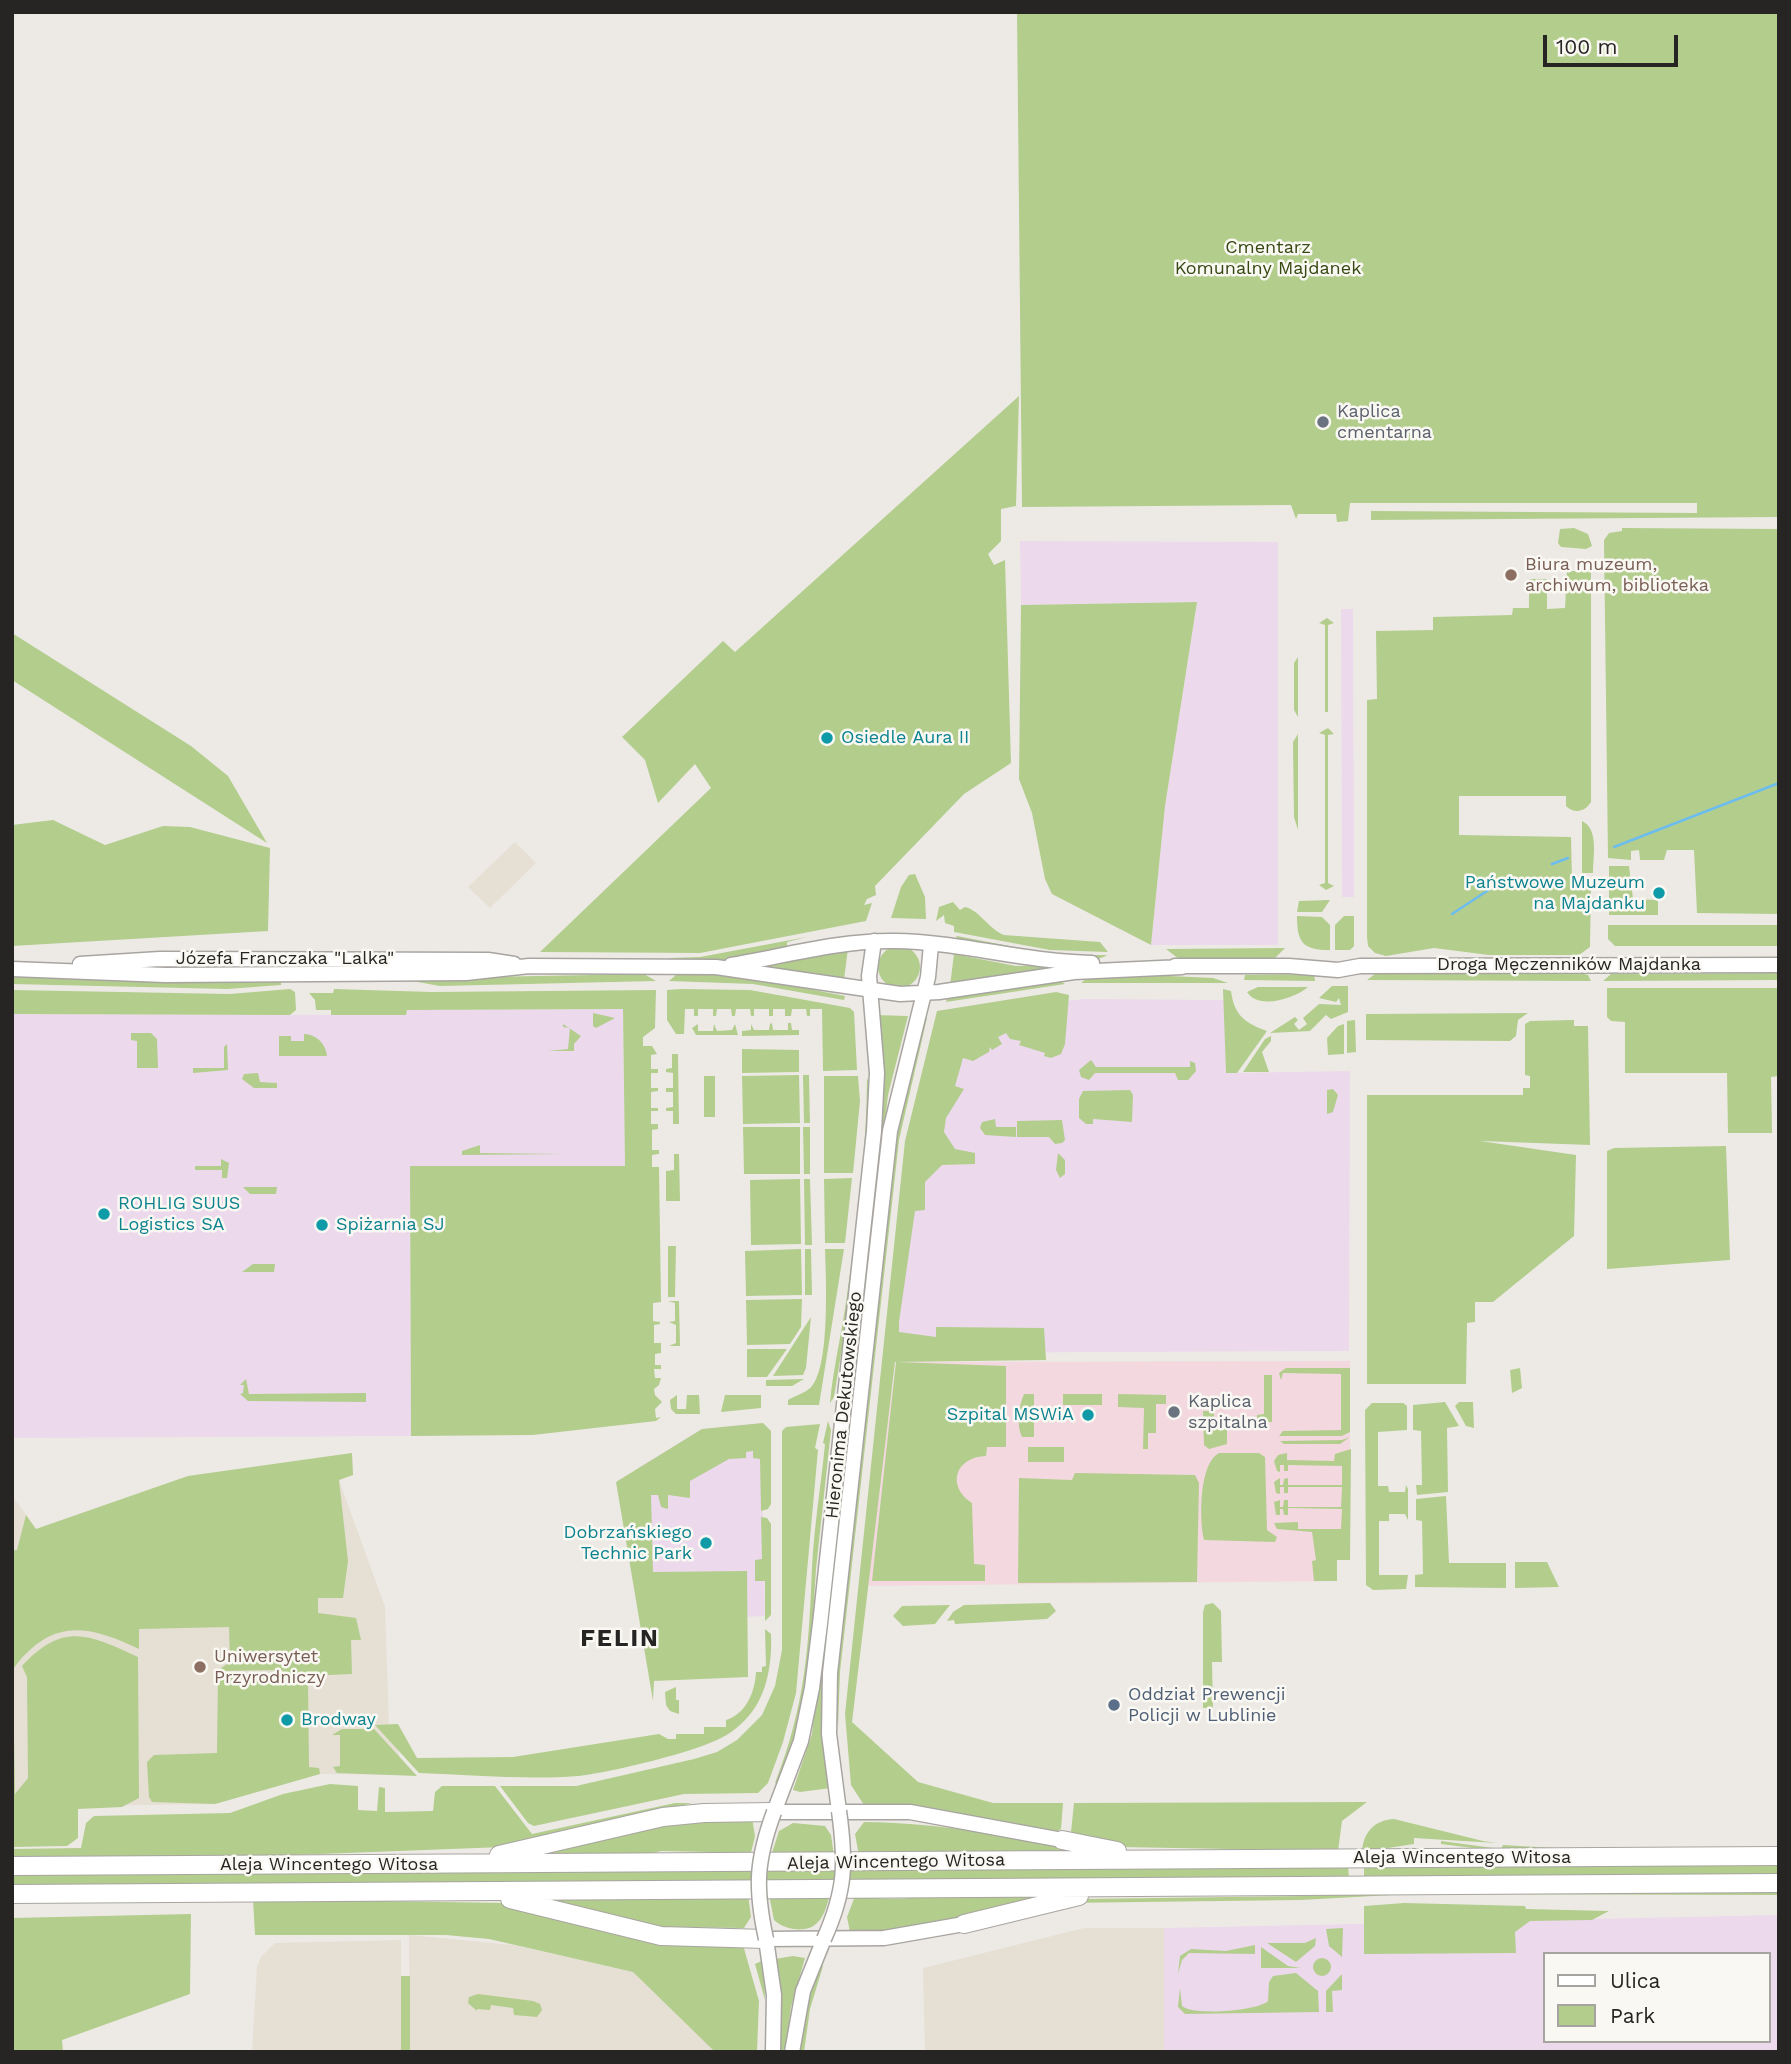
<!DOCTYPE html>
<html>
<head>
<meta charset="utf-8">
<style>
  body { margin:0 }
  #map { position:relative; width:1791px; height:2064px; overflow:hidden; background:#edeae6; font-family:"Work Sans",sans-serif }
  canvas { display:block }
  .frame { position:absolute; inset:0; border:14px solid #262523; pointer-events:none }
  .legend { position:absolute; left:1543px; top:1952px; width:228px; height:91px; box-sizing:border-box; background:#faf8f3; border:2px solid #a5a4a0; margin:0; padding:9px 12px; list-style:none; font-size:21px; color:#262523 }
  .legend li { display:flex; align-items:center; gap:14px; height:35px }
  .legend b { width:35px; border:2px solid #a5a4a0 }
  .scale { position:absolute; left:1543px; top:35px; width:135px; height:32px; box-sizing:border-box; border:4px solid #262523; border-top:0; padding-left:9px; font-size:21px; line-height:24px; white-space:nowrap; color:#262523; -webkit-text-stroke:5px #faf8f3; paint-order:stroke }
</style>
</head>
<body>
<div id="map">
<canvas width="1791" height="2064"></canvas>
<div class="frame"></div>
<ul class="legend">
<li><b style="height:9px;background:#fff"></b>Ulica</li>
<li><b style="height:19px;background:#b3cd8d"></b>Park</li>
</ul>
<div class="scale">100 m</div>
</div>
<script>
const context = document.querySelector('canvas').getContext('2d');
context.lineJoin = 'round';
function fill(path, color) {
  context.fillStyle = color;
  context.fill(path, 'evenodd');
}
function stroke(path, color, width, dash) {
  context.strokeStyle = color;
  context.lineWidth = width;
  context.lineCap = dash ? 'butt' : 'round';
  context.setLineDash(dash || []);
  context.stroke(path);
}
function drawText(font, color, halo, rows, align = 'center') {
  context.font = font + ' "Work Sans",sans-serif';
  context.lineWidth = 5;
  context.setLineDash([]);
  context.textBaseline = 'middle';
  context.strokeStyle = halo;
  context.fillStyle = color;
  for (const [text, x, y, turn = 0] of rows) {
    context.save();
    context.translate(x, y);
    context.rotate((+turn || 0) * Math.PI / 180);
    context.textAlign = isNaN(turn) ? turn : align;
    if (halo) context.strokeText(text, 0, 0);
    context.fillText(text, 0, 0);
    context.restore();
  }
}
fill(new Path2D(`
  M1020,541L1278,542V945H1151L1165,806L1197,602L1021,605Z
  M1341,609H1353L1354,897H1342Z
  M1083,999L1224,1000L1226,1073L1350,1071L1349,1351L896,1353L898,1294L943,1016Z
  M623,1009L625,1166H410L411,1436L12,1438V1014L405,1015L407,1010Z
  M761,1423L765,1616L647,1621L638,1468L702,1429Z
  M1779,1915V2052H1164V1928ZM1544,1954H1768V2041H1544Z`), '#ecdaec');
fill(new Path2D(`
  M515,842L536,863L490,908L468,887Z
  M352,1453L353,1475L339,1480L385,1607L389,1728L407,1775L320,1774L215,1804L12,1807V1495L36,1529L188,1476Z
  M1084,1928H1164V2052H925L923,1968Z
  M409,1935L513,1945L633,1972L715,2052H410Z
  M401,1940V2052H252L257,1967L261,1957L275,1943Z`), '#e5dfd4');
fill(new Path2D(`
  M1350,1361V1560H1337V1581L865,1586L896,1362Z`), '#f3d9df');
fill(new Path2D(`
  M1017,12H1779V517L1371,520V511L1697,513V503H1350L1348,521L1337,522L1336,514H1298L1296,519L1291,505L1022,507Z
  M1019,396L1016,506L1001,509V541L988,554L994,565L1005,560L1011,763L964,794L875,886L876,895L867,899L864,905L872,903L866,921L700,953L540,952L711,788L695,764L658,803L645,760L622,737L723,641L735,652Z
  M1574,528L1588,534L1592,546L1586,549L1561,547L1558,543L1560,529Z
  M1622,528L1779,529V914L1697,913L1694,850H1667L1664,860H1640L1639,850L1631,851V860L1608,858L1604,540L1609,533L1622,531Z
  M1567,571H1591V802C1585,812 1574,814 1566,806V796H1459V835L1571,837L1572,880L1591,881L1590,947L1579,955H1489L1434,948L1386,956L1375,953L1368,946L1367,937V700L1377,699L1376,631L1433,630V617L1512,615L1513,608H1529V579H1547V609L1565,608Z
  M1197,602L1165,806L1151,945L1052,894L1045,879L1032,813L1019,779L1021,605Z
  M1327,618L1334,623L1328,625V712H1325V625L1319,623Z
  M12,633L191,746L228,776L267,843L12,680Z
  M1298,657V717L1294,710V663Z
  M1328,728L1334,734L1328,735V883L1334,886L1326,890L1319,885L1325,883V735L1319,733Z
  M1298,734V830L1294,817L1293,742Z
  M53,820L105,845L163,826L190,827L270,848L268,931L12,946V825Z
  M1582,821C1599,829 1593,856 1593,873H1582Z
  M1609,866H1629L1633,899L1658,900V915H1609Z
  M915,874L925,897L926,919L891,918L901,887L909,875Z
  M1330,900L1322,912H1297L1299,901Z
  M953,902L960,910L965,907C979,910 989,929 1004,935L1100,942L1108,952L1050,950L954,932V926L945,923L944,915L936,921L939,907Z
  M1297,916L1322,917L1330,925V950C1303,950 1297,943 1297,916Z
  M1344,916H1354V946L1350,950H1335V925Z
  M1608,925H1779V946H1615L1608,939Z
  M957,936L1056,955H1107C1089,970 981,944 955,939Z
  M807,937L787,942V947C757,954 698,974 670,958L700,957Z
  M878 967a21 21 0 1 1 42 0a21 21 0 1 1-42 0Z
  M848,948L844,980L784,969L729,968Z
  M1285,948L1274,959H1179L1166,949Z
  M954,954L1016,966L1054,965L1058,970L950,986Z
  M678,973L732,974L845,996L844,1000L753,984L669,981Z
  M1495,973H1581L1588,975L1591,981L1367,980L1375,974Z
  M1779,973V980L1603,981L1611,974Z
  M644,974L656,981L440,986L412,981L432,978Z
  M1314,974L1315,981L1244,980L1245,975Z
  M12,975L281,980V985L227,989L12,984Z
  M1148,975L1213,978L1228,983H1081L1087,978Z
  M1058,980L1065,984L946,1002L949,994Z
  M1332,986H1348V1012L1331,1019L1326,1015L1310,1031L1270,1033L1295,1017L1298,1020L1294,1024L1299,1030L1307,1024L1303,1018L1319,1004L1341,1005L1339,998L1336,1002L1319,998Z
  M1258,987H1308C1294,999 1258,1010 1247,992Z
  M1607,988H1779V1076L1771,1077L1772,1133H1728L1727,1073H1625V1022L1611,1021L1607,1017Z
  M290,989L295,992L296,1010L290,1015L12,1014V990L230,994Z
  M334,989L432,992L656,990L655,1028L643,1037V1046H652L657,1054L651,1055V1069H658V1073H651V1088H658V1091L651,1092V1108H658V1111H651V1124H658V1129L652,1130V1150H659V1154L652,1155V1167H659L661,1302L653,1303V1321L660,1322V1324L654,1325V1343H661V1353L655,1354V1365H661V1369H654L655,1378H661L659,1385L654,1389L655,1395L662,1402L655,1409L656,1418L661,1417L656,1421L533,1435L411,1436L410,1166H625L623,1009L407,1010L406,1015H331V1010H316L315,1000L309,993H333Z
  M681,989L750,990L850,1008L854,1012L857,1070L823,1071L822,1009H810V1016H807L806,1009H792L791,1016H785V1009H773V1016H769V1009H754V1016H751L750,1009H736L735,1016H732L731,1009H717L716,1016H713V1009H698V1016H694V1009H685L684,1034H676L667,1020V990Z
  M1223,989L1231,991C1234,1015 1245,1023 1267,1031L1237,1073H1226Z
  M1056,992L1069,995L1065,1044L1061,1054L1051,1058L1044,1056L1045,1053L1019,1045L1021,1041L1010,1039L1006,1033L998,1037L1002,1044L992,1050L990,1047L989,1052L973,1061L963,1058L955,1086L964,1089L946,1118L944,1132L955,1149L975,1153V1164L942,1165L925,1182V1210L915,1211L899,1322V1332L936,1337V1327L1044,1328L1046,1360L895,1362L852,1722L918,1782L993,1803H1063L1061,1829L1055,1833L864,1805L851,1785L845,1714L905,1141L937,1011Z
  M593,1013L615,1018L596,1028L593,1026Z
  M1528,1013L1518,1020L1516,1036L1510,1041L1366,1040V1014Z
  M875,1015L908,1016L888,1095L826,1674L831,1788L800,1792L793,1790L812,1734L881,1109Z
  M924,1015L927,1018L899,1140L840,1672L838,1727L834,1698L893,1147Z
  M1355,1020L1356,1052L1347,1053V1021Z
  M1574,1020V1026H1588L1590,1145L1480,1141L1576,1155L1574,1236L1493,1302H1475V1322L1467,1323L1466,1384H1367V1095H1523V1088H1530V1076L1525,1075V1024L1530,1021Z
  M772,1023L773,1030H788V1023H791L792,1030H799V1035L742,1036V1031L751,1030V1024L754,1030H769L770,1024Z
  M563,1024L581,1036L574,1044V1051H548L568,1049L570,1028L563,1027Z
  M698,1024V1031H713L714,1024L717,1031L732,1030L735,1024L738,1035H696L692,1028Z
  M1344,1024V1054L1328,1055L1327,1038L1338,1026Z
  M131,1033H151L157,1039L158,1068H137V1041L131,1040Z
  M304,1034C316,1034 326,1044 327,1056H279V1036H291V1041H304Z
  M1271,1036V1041L1262,1052L1269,1072H1243L1265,1039Z
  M227,1044L228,1070L193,1073V1068H224V1047Z
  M742,1049L799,1050V1072L742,1073Z
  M672,1054H678L679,1124H673V1111H666V1108L673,1107V1092H666V1088H673V1073L666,1072V1069L672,1068Z
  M1091,1060L1096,1067H1190V1061L1195,1063L1196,1071L1188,1080H1178L1175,1073H1095L1089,1080L1081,1077L1079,1070Z
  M258,1073L260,1082L277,1083V1088H254L242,1079L244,1074Z
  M799,1075L800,1123L743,1124L742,1076Z
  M803,1075H809L810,1123H804Z
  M704,1076H715V1117H704Z
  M824,1076H858L860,1101L853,1173H824Z
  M867,1077L871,1094L851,1293L834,1397L830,1403C833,1368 842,1333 847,1295C857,1224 867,1149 867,1077Z
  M1333,1089L1338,1095L1333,1112L1327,1114V1090Z
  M1130,1090L1133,1095L1132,1122L1093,1119V1124H1086L1079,1118V1099L1083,1091Z
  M995,1119L996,1127H1016V1137L985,1135L980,1128L982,1122Z
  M1062,1120L1065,1140L1062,1143L1055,1144L1049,1137H1017V1121Z
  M743,1127H800V1174H744Z
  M803,1127H810V1174H804Z
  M480,1145V1153L565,1154L462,1155V1151Z
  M1726,1146L1730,1260L1607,1269V1151L1614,1148Z
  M1058,1153L1065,1160V1174L1060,1178L1056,1170Z
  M674,1154H679L680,1201H666V1171L674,1170Z
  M221,1159L229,1163L227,1178H222V1170H195V1166H221Z
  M852,1178L845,1243H825L824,1179Z
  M800,1179L801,1244L751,1245L750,1180Z
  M804,1179H810L812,1245H805Z
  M243,1187H277L276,1194H250Z
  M668,1246H676L675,1297H668Z
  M801,1249L802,1295L746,1296L745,1251Z
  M805,1249H811L812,1295H805Z
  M825,1249H844L819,1405H788V1400C796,1395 806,1393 812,1386C830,1364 826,1279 825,1249Z
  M253,1264H275L274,1272H242Z
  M802,1299L801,1327L790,1344L747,1345L746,1300Z
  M668,1301H679L680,1346H669L676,1343V1325L669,1322L675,1321V1303Z
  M811,1317L806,1368L803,1375L773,1376Z
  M747,1349H787L767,1377H747Z
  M896,1362L1006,1366V1447H987L986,1456C955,1457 946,1486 972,1503L974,1564L985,1565V1581H872Z
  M1286,1368H1350V1432L1342,1436H1279L1283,1431L1341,1430V1374L1283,1373L1281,1380L1279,1373Z
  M1520,1368L1522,1388L1512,1393L1510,1370Z
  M1264,1375H1272V1422H1257V1415L1264,1414Z
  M246,1379L249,1394L366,1393V1402L248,1401L240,1394L243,1393L244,1385H240Z
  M804,1379L792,1386H766V1380Z
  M1024,1394H1034V1437H1022C1016,1425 1019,1406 1024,1394Z
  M1063,1394H1102V1405H1063Z
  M1118,1394L1166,1395V1404H1156V1433H1148V1449H1143L1144,1408L1118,1407Z
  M677,1395V1409H686L687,1395H699L700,1414H676L671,1409L670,1400Z
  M725,1395H761V1408L721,1412Z
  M1445,1402L1459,1426L1447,1428L1448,1492L1417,1495L1416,1485H1422L1421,1431L1413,1430V1405Z
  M1459,1402H1473L1474,1428L1466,1426L1455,1406Z
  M1372,1403H1403L1407,1406V1430L1378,1432V1486H1388L1389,1492H1405L1406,1485L1408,1489V1520L1405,1514H1389V1521H1379V1575H1408L1406,1589L1373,1590L1366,1585L1365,1410Z
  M1203,1411H1214V1426H1227V1444L1209,1449L1204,1445Z
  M828,1421L831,1430L816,1569L810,1664L798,1729L779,1784L775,1783C805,1706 809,1648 812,1567C814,1526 821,1485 825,1444L823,1443Z
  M763,1423L771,1431V1504L768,1509L761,1511L760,1459L753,1458V1451L746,1452V1458L729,1459L690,1481V1498L668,1495V1509L661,1507L658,1495H651L653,1572L747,1571L748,1677L654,1681L653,1701L616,1482L702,1429Z
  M820,1424L815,1448L818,1450L796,1693L783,1742L768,1783L758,1793L684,1794L534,1826L528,1823L500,1786H576L694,1759L717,1752L737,1740L762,1715L775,1686L782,1650V1431L786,1427Z
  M1350,1437L1340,1444H1284L1280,1441L1342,1440Z
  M1028,1447H1064V1462H1028Z
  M1351,1449L1350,1560H1337V1581H1314L1312,1561L1316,1560L1312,1532L1277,1529L1274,1523L1298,1522V1529H1341L1342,1509L1288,1508V1515H1284L1283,1509H1280V1515H1276L1274,1502L1280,1500V1507H1283L1284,1500H1288V1507H1341L1342,1487H1288V1493H1284V1487H1280V1494L1276,1493L1274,1482L1280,1478V1485H1283L1284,1479L1288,1478V1485H1342V1466L1288,1465V1471H1284V1465H1280V1472L1277,1471L1274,1461L1278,1455L1287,1453V1460L1334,1461L1335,1454Z
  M352,1453L353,1475L339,1480L348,1561L343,1598H318V1613L356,1618L361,1640H351L352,1674L284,1677L282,1670L217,1671L230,1662L229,1627L139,1629V1649C87,1624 51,1618 13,1669L15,1794L28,1778L27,1677L22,1666C64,1621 89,1635 138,1657L139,1798L122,1807L78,1809V1838L67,1846L12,1847V1551L17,1550L26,1515L36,1529L188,1476Z
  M1219,1453H1259L1265,1457L1267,1530L1277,1537L1275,1542L1204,1540C1199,1520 1199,1463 1219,1453Z
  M1075,1473L1195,1475L1199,1483L1197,1582L1018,1583L1019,1478L1072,1480Z
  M1446,1496L1449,1563H1506V1588L1415,1587V1575L1423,1574L1422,1521L1416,1520V1499Z
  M761,1517L767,1518L771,1524V1615L765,1621V1581H755V1560L762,1559Z
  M1515,1562H1547L1559,1587L1515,1588Z
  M1050,1603L1056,1611L1047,1619L955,1624L954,1620L947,1621L953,1612L964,1605Z
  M1213,1603L1221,1611L1222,1662H1212L1213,1708H1203V1612L1205,1605Z
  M950,1605L935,1624L903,1626L893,1616L902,1606Z
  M765,1629L771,1634C772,1657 769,1685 756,1706C748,1719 735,1731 721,1738C695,1752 609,1773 578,1776C525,1780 472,1775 419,1773L375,1725L398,1724L417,1758L513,1757L659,1734L668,1739H676V1734H704V1727H726V1720C746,1714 755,1692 756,1672H762V1667L766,1666Z
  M273,1674L274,1682L308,1681L309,1767L319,1768L320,1774L215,1804L152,1802L149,1797L147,1762L154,1755L217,1753L218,1676Z
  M676,1687V1700H679V1714L670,1711L666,1705L665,1692Z
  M342,1729H374L417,1776L337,1773L333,1767L340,1766V1735H332Z
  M330,1784L358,1786V1810L377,1811L379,1787L385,1788V1812L433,1811L435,1792L442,1786H495L532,1834L675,1803H692L503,1847L164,1860L12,1861V1849L81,1848L86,1823L94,1816L230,1813L283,1794Z
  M1367,1802L1342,1821L1338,1851L1120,1847L1073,1835L1071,1832L1074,1803Z
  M752,1818L755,1836L750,1857L712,1852L661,1851L634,1858H513L667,1822Z
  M1394,1819L1483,1841L1497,1843L1414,1838V1844L1362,1852C1363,1833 1374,1820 1394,1819Z
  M864,1822C946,1823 1025,1839 1105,1854L859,1856L855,1834Z
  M793,1823L825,1826L831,1835L834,1855L771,1856L779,1831Z
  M1441,1841L1501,1849L1503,1845L1590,1850L1505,1852L1441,1844Z
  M1779,1862V1877L1364,1880V1865Z
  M1348,1865L1349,1879L12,1889V1872Z
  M1779,1889V1895L1410,1894L1301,1900L1061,1903L1082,1899L1303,1896L1410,1890Z
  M1064,1894L916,1929L850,1932L847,1917L855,1896C888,1901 918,1898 951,1895C988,1891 1027,1894 1064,1894Z
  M748,1895L751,1917L744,1928L658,1927L528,1897Z
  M769,1895H830C827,1904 825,1915 818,1922C808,1934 784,1930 774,1920Z
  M253,1899L507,1903L743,1945L759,2001L757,2052H715L633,1972L489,1939L446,1935H255Z
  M1404,1903L1525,1906L1526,1909L1609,1911L1592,1920L1530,1921L1515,1932L1516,1953L1364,1954V1906Z
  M191,1914L190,1994L62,2040L63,2052H12V1918Z
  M1343,1928L1342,1957L1329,1946L1326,1929Z
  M1316,1938L1315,1946L1296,1962L1267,1943H1305Z
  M1255,1945V1954L1189,1953L1182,1960L1178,1974L1180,1956L1191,1949L1226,1951Z
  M1261,1947L1288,1966L1301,1968H1261Z
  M793,1956L805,1958L791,2007L785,2052H778L775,1959Z
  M1313 1967a9 9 0 1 1 18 0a9 9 0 1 1-18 0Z
  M764,1960L765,2000L755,1964Z
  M820,1964L823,1966L810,2009L804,2052H800L809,1997Z
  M1296,1973L1318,1991L1319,2012L1185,2014L1178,2007L1180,1988L1182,2006C1193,2016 1258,2011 1268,2001L1269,1982L1273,1976Z
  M1342,1974V1990L1332,1991L1333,2012H1326V1991Z
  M401,1976H410V2052H401Z
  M478,1994L533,2001L540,2004L542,2010L537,2017L514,2015L513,2008L491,2005L490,2010L477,2009V2011L468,2003L469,1997Z`), '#b3cd8d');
stroke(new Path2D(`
  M1614,847L1779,783
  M1552,864L1568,858
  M1452,914L1490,889`), '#6cbdee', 2.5);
const minor = new Path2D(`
  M874,941L869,976L877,1073L874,1131L820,1624L812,1688L801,1741L774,1812H910L1062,1840
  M80,964L160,959L488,960L514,964
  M731,965C784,956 841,940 895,941C961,942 1026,962 1092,963
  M1175,966H1289L1338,970L1360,966L1779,965
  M12,969L165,975L466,973L529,966L716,967L900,994L939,992L1074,972L1182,967
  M839,1811L829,1734L830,1673L890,1131L928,977L931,945
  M773,2052L774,1995L766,1939L884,1938L964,1924
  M792,2052L803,1991L824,1939`);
const major = new Path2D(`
  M1062,1840L1117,1851
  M499,1855L663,1817L704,1813L774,1812
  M12,1866L1779,1856
  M12,1894L1779,1883
  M510,1899L661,1936L766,1939
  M964,1924L1079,1896`);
stroke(minor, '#a8a5a1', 17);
stroke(major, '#a8a5a1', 20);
stroke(minor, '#fff', 14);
stroke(major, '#fff', 18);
const minorBridge = new Path2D(`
  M766,1939C755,1888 756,1861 774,1812
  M824,1939C846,1890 846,1862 839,1811`);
stroke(minorBridge, '#a8a5a1', 17, []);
stroke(minorBridge, '#fff', 14);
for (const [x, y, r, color] of [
  [1323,422,7,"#6b7280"],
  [1511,575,7,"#8d6e63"],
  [827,738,7,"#0f9aa8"],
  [1659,893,7,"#0f9aa8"],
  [104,1214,7,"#0f9aa8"],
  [322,1225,7,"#0f9aa8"],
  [1174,1412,7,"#6b7280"],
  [1088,1415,7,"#0f9aa8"],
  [706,1543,7,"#0f9aa8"],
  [200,1667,7,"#8d6e63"],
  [1114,1705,7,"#5c6f8a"],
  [287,1720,7,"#0f9aa8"]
]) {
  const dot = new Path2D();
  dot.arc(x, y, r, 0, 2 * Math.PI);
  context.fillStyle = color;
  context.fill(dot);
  stroke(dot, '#faf8f3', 2.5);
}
drawText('18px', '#364812', '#faf8f3', [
  ["Cmentarz",1268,248],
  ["Komunalny Majdanek",1268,269]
]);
drawText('18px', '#5b616d', '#faf8f3', [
  ["Kaplica",1337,412],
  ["cmentarna",1337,433],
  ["Kaplica",1188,1402],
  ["szpitalna",1188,1423]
], 'left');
drawText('18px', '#785e54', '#faf8f3', [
  ["Biura muzeum,",1525,565],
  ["archiwum, biblioteka",1525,586],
  ["Uniwersytet",214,1657],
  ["Przyrodniczy",214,1678]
], 'left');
drawText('18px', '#0d838f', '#faf8f3', [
  ["Osiedle Aura II",841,738],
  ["Państwowe Muzeum",1645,883,"right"],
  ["na Majdanku",1645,904,"right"],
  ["ROHLIG SUUS",118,1204],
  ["Logistics SA",118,1225],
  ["Spiżarnia SJ",336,1225],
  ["Szpital MSWiA",1074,1415,"right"],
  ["Dobrzańskiego",692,1533,"right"],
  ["Technic Park",692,1554,"right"],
  ["Brodway",301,1720]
], 'left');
drawText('18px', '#262523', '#faf8f3', [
  ["Józefa Franczaka \"Lalka\"",285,959],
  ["Droga Męczenników Majdanka",1569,965],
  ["Hieronima Dekutowskiego",844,1405,-84],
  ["Aleja Wincentego Witosa",1462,1858],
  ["Aleja Wincentego Witosa",896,1862,-1],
  ["Aleja Wincentego Witosa",329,1865]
]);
drawText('18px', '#4e5e75', '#faf8f3', [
  ["Oddział Prewencji",1128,1695],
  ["Policji w Lublinie",1128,1716]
], 'left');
context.letterSpacing = '2px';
drawText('bold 24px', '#262523', '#faf8f3', [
  ["FELIN",620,1639]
]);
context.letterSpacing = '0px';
</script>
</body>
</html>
